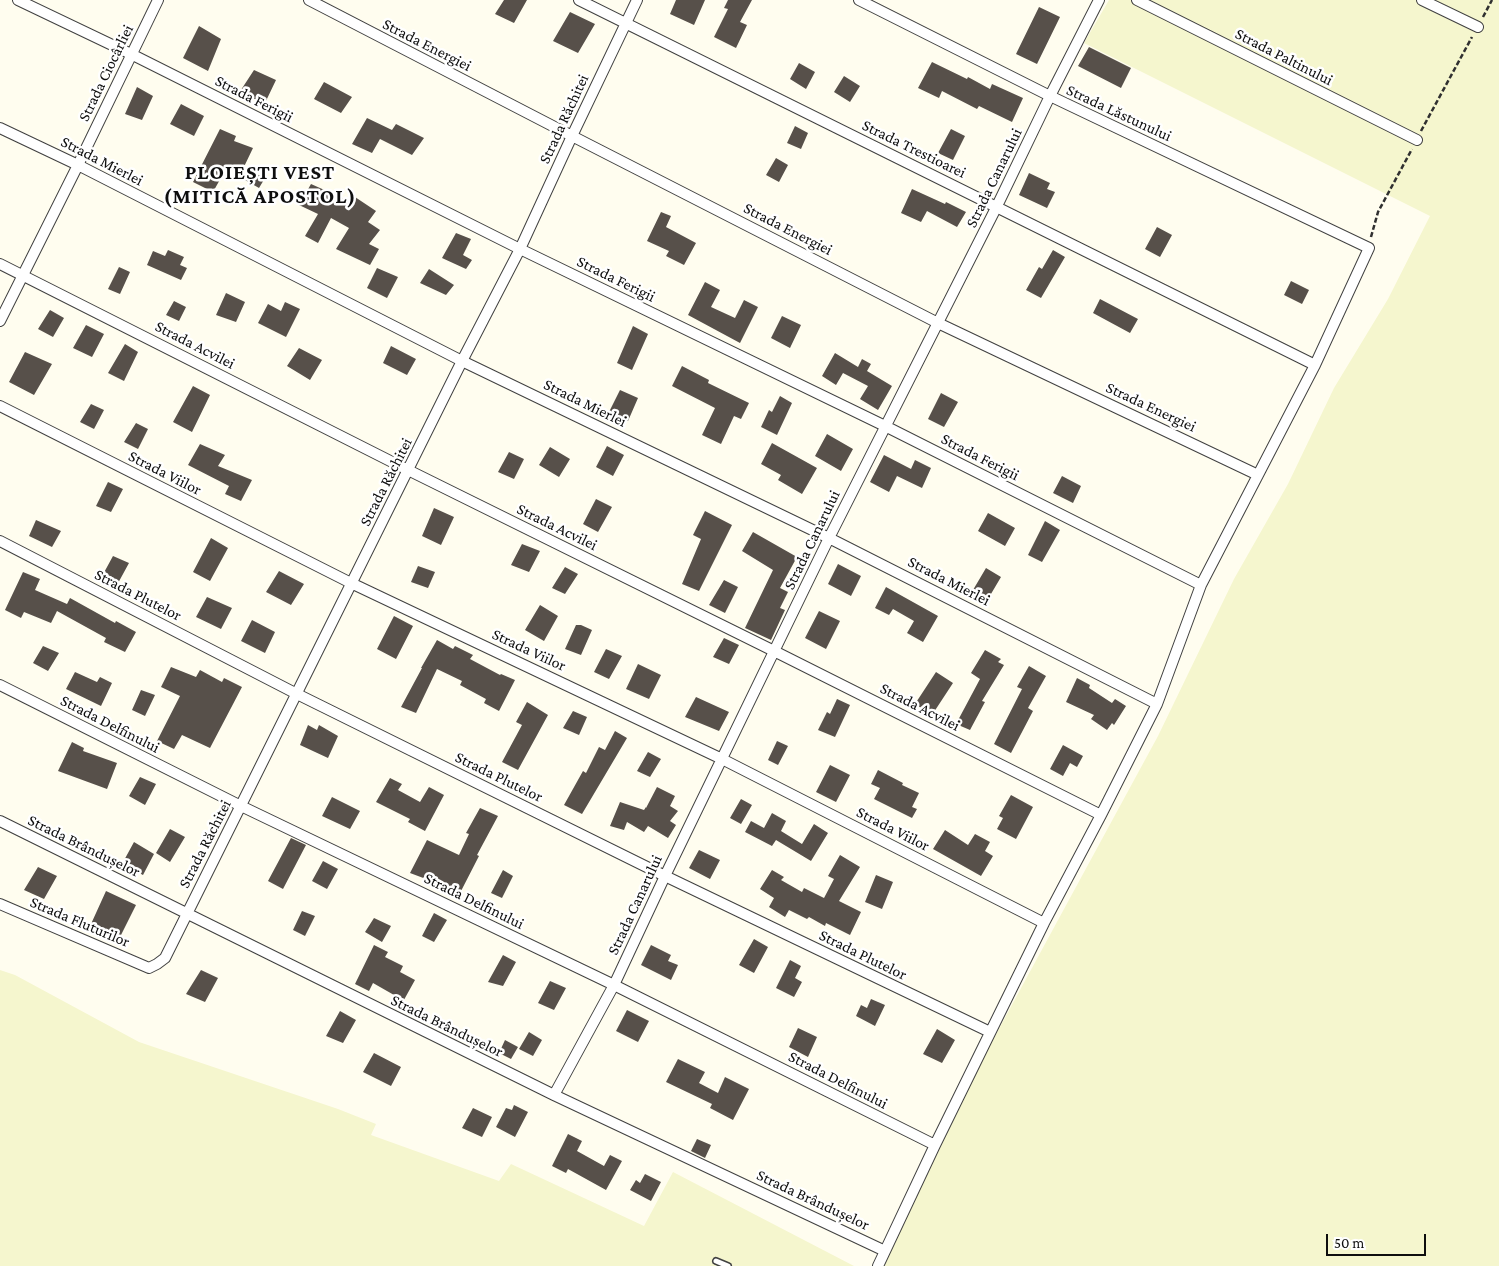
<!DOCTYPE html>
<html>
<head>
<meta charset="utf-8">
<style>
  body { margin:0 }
  #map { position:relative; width:1499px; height:1266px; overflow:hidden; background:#fffdef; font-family:"Crimson Pro",serif }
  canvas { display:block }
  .scale { position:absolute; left:1326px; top:1234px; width:100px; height:22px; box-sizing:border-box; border:2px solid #0e0e0e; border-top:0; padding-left:6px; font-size:15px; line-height:18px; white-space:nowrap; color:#0e0e0e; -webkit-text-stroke:4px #fff; paint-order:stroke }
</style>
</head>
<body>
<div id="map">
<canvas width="1499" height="1266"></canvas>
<div class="scale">50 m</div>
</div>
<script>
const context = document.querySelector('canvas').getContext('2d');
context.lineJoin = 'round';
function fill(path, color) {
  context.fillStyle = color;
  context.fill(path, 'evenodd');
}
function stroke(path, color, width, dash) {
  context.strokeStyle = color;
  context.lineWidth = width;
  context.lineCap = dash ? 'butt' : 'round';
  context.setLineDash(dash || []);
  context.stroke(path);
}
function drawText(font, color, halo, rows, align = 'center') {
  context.font = font + ' "Crimson Pro",serif';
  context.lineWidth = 5;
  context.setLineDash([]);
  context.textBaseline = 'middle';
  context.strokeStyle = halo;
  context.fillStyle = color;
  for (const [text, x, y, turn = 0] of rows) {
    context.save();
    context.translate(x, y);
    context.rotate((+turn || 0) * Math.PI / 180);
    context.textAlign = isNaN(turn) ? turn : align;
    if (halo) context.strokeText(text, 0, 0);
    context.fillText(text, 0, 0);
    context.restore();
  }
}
fill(new Path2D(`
  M1109,0H1499V1266H876L976,1071L1158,736L1234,579L1288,484L1334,388L1388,299L1430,216L1084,43Z
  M0,970L15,975L139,1042L338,1109L376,1124L371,1135L499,1181L511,1164L644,1226L673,1172L854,1266H0Z`), '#f5f6ce');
fill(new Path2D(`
  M504,0H527L514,23L495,14Z
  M676,0H705L694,25L670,14Z
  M728,0H752L740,22L747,25L736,48L714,37L728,9L724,8Z
  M1039,7L1060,17L1037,64L1016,54Z
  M570,12L595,24L578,53L553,41Z
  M199,26L221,39L208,71L183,58Z
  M1089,47L1131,68L1121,88L1078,66Z
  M932,62L967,79L968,77L990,89L992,84L1023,98L1012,122L979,106L977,109L942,91L939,98L918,88Z
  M799,63L815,72L806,89L790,79Z
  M254,70L276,80L265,103L239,93Z
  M844,76L860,86L850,102L834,92Z
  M324,82L352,97L341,113L314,99Z
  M137,87L153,96L142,120L125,114Z
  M181,104L204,116L194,136L170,124Z
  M367,118L392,130L396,124L424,138L412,155L380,139L372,153L352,144Z
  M795,126L808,133L801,149L787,143Z
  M220,129L236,136L234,141L253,148L241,173L227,167L213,192L193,182Z
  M951,129L965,136L953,160L938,153Z
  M776,158L788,165L779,182L766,175Z
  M250,171L265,178L259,188L245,180Z
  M1029,173L1050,183L1047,189L1055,192L1047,208L1019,195Z
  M311,184L349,201L352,195L376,211L368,222L380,230L369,244L379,249L370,265L336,249L349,228L331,218L318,243L305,236L318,214L299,205Z
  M912,189L945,204L946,202L966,212L957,227L927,211L921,222L901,213Z
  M661,212L671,216L666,227L696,243L684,265L666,256L669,251L647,241Z
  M1157,227L1172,235L1160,257L1145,249Z
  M456,233L471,239L463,255L472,260L466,269L442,258Z
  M168,250L184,257L180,265L187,268L181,280L147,265L153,251L165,256Z
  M1053,250L1065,257L1041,298L1026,290L1039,267L1042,269Z
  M119,267L130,272L120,294L108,289Z
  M377,268L398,277L387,298L367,288Z
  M429,269L454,285L446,295L420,283Z
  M1291,281L1309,290L1302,304L1284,295Z
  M705,282L720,290L711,307L735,318L744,300L758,307L740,343L688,315Z
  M226,293L245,302L236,322L216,315Z
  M1100,299L1138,319L1130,333L1093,313Z
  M174,301L186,307L179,321L166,315Z
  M285,302L300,309L286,337L258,323L268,304L281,311Z
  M50,310L64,318L53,337L38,329Z
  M782,316L801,325L790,348L771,338Z
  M86,325L104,334L92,357L73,348Z
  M633,326L648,334L632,370L617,363Z
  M125,344L138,352L124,381L108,373Z
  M391,346L416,359L407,375L383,363Z
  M299,348L322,360L310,380L287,366Z
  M25,352L52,364L34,395L9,382Z
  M835,353L858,367L862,359L871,364L867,371L892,386L878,410L860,399L868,386L843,373L836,385L822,376Z
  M682,366L709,380L708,383L749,403L741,419L734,416L721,444L702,435L715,408L672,386Z
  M193,386L210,395L192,432L173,422Z
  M620,390L638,398L628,421L609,412Z
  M941,393L958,402L944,427L928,419Z
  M780,396L792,403L777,435L761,427L769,410L772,412Z
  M91,404L104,410L94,429L80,422Z
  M136,423L148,429L138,449L124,442Z
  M827,434L853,449L841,471L815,456Z
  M772,443L817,468L802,494L778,480L781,475L761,464Z
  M200,444L225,455L218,466L252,480L241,501L225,494L229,486L188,465Z
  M607,446L624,455L613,476L596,467Z
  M550,447L570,459L559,477L539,465Z
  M509,452L524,459L514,479L498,472Z
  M884,455L911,469L915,460L931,468L922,488L897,476L889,492L870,482Z
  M1062,476L1081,486L1073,503L1053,493Z
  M108,482L123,489L111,512L96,506Z
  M596,499L612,507L598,532L583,524Z
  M434,508L454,517L441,545L422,536Z
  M705,511L732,525L699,591L682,584L701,539L693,535Z
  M988,513L1015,528L1005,546L978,531Z
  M36,520L61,531L52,547L29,536Z
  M1045,521L1060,530L1042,562L1028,555Z
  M753,532L797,557L780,588L788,592L780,608L785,610L771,640L745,628L773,570L742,551Z
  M211,538L228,548L210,581L193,572Z
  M522,544L540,551L529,572L511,565Z
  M113,556L129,563L117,585L101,578Z
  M838,564L861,576L851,596L828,584Z
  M418,566L435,572L428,588L411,582Z
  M565,567L578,574L565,594L552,588Z
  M986,568L1001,577L988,599L973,590Z
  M279,571L304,584L291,605L266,592Z
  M23,572L40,579L35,590L67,604L70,598L115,623L116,621L136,632L125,652L104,642L106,638L57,611L51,623L24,612L21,618L5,610Z
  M724,580L738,587L725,613L709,605Z
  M886,587L938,616L923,642L907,633L914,621L893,609L889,615L875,608Z
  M207,597L232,608L221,629L196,617Z
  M540,605L558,616L544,641L525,630Z
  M819,611L840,621L826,649L805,638Z
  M394,616L413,626L396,659L377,649Z
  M252,620L275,632L265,653L241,641Z
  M576,625H581L592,630L581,655L565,649Z
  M724,638L739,645L729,664L713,657Z
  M437,640L453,649L455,646L473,655L470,659L500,675L501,674L515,680L499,711L484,703L486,699L460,685L462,681L437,669L416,713L401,707L422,668H421Z
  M43,646L59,653L48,671L33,663Z
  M606,649L622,656L609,679L594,672Z
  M985,650L1001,659L998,662L1004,665L982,701L985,702L970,730L956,724L980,679L971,673Z
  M638,664L661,675L649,699L626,689Z
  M1029,666L1046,676L1028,708L1033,711L1011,753L994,744L1022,689L1017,687Z
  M171,667L196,677L200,670L222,682L224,678L242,687L210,748L182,735L174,749L157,741L180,696L161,687Z
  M75,672L97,682L100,677L112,683L101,706L66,689Z
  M936,672L953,683L932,715L915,704Z
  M1077,678L1090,685L1089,688L1112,703L1115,699L1126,706L1114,725L1112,723L1107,730L1091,719L1094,715L1066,702Z
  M141,690L155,695L145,716L132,710Z
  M696,697L729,712L719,731L685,717Z
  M837,699L850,705L835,737L818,730L827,712L830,714Z
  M527,702L548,715L518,770L502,762L522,725L516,722Z
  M573,711L587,717L579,735L563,728Z
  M308,725L317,730L319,725L338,736L328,758L300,745Z
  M615,731L627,738L582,814L564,805L583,771L586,773L599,747L605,750Z
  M777,741L788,746L778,765L768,760Z
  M72,742L84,748L83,751L117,763L107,789L58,771Z
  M1063,745L1083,756L1077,767L1070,763L1063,776L1050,769Z
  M648,752L661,759L650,777L637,771Z
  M830,765L850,775L836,802L816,792Z
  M878,770L903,783L902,785L919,793L912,807L917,809L912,818L874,799L880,788L871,784Z
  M140,777L156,784L145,805L129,796Z
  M390,778L402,784L398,790L420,802L429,787L444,795L425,831L408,822L410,819L376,802Z
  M657,787L675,796L670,806L678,811L670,821L676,825L668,838L648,826L644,832L627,822L624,830L610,826L620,802L644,810L646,807V808Z
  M1011,795L1033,807L1016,839L997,829L1003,818L999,816Z
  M332,797L360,811L350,829L322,816Z
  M741,799L752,805L741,824L730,818Z
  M480,808L498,816L477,855L479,856L460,893L427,878L426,879L410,873L427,840L459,855L469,834L466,833Z
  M772,813L786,821L781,831L802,844L814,824L828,833L811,861L776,840L772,846L745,832L751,821L764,828Z
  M170,829L185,837L170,862L156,853Z
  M945,830L968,845L975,834L990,842L985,851L993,856L981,876L933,849Z
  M291,838L306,845L283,889L268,881Z
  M134,842L154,854L143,875L122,864Z
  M699,850L720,860L710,879L689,868Z
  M840,855L860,867L839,901L861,912L850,935L826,923L825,926L809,917L807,919L789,910L785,917L769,907L774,898L760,889L772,870L784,877L781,880L802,892L804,888L824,898L834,879L828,876Z
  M323,861L338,869L327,889L312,881Z
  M38,867L57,876L44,899L24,890Z
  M503,870L513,876L502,898L491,893Z
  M876,875L893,882L882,909L865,902Z
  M106,891L136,905L120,937L91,924Z
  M302,911L315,916L305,936L293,930Z
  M434,913L447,920L434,942L422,936Z
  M374,918L391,926L382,942L365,932Z
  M754,939L768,947L754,973L739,965Z
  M374,945L388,952L385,957L403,966L400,972L415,980L400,1007L390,1002L394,995L373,983L369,991L355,984Z
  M651,945L671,955L668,961L678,965L671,980L641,965Z
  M503,955L516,962L503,986L488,982Z
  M790,960L801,966L795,978L802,982L794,997L776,988Z
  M201,970L218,978L205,1002L186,994Z
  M550,981L566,988L554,1010L538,1003Z
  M871,999L885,1005L875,1026L856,1016L861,1005L867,1008Z
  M627,1010L649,1021L638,1042L616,1031Z
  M340,1011L356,1020L343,1043L326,1036Z
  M798,1028L817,1037L808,1057L789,1047Z
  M937,1029L955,1040L942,1063L923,1054Z
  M529,1032L542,1040L533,1056L519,1049Z
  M505,1040L518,1047L511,1059L499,1053Z
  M374,1053L401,1067L391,1086L363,1072Z
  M678,1059L705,1072L699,1083L718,1093L725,1077L749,1089L733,1120L710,1108L712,1104L666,1082Z
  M514,1105L528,1112L515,1137L496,1127L506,1108L512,1110Z
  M473,1108L492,1117L482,1137L462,1128Z
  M568,1134L582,1141L577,1151L604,1166L610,1155L622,1161L606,1190L568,1169L566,1173L552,1166Z
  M697,1139L711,1145L705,1158L691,1151Z
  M645,1174L661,1182L651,1201L630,1190L636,1180L640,1183Z`), '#57504a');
const lane = new Path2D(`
  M716,1261L728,1266`);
const street = new Path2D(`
  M18,0L131,54L520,249L885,426L1201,585
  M309,0L572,136L938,323L1258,475
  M579,0L1315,365
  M859,0L1050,96L1369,248L1315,365L1201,585L1157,704L1101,815L1044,923L935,1145L878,1266
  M1137,0L1417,140
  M1422,0L1478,27
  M0,128L78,165L462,361L829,538L1157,704
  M0,264L408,470L774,651L1101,815
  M0,321L78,165L158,0
  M0,406L351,583L722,759L1044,923
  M0,541L297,694L665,876L990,1032
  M0,685L241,806L614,985L935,1145
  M0,821L554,1095L885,1251
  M0,904L149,968L157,964L165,958L462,361L520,249L572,136L637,0
  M554,1095L614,985L665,876L829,538L997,206L1050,96L1099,0`);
stroke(lane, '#414141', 8);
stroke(street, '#414141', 12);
stroke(new Path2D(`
  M1483,17L1492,0
  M1421,131L1472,37
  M1371,237L1378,212L1412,149`), '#303030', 2.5, [5, 2.5]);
stroke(lane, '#fff', 5);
stroke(street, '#fff', 10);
drawText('16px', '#0e0e0e', '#fff', [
  ["Strada Energiei",427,45,27],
  ["Strada Paltinului",1284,57,27],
  ["Strada Ciocârliei",106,73,-64],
  ["Strada Ferigii",254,99,27],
  ["Strada Lăstunului",1119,113,25],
  ["Strada Răchitei",564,119,-65],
  ["Strada Trestioarei",914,149,26],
  ["Strada Mierlei",102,161,27],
  ["Strada Canarului",994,178,-64],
  ["Strada Energiei",788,229,27],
  ["Strada Ferigii",616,279,26],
  ["Strada Acvilei",195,345,27],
  ["Strada Mierlei",585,403,26],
  ["Strada Energiei",1151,407,25],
  ["Strada Ferigii",980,457,27],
  ["Strada Viilor",165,473,27],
  ["Strada Răchitei",386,482,-63],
  ["Strada Acvilei",557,527,26],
  ["Strada Canarului",812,540,-64],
  ["Strada Mierlei",949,581,27],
  ["Strada Plutelor",138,595,27],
  ["Strada Viilor",529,650,25],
  ["Strada Acvilei",920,707,27],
  ["Strada Delfinului",110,724,27],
  ["Strada Plutelor",499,777,26],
  ["Strada Viilor",893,829,27],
  ["Strada Răchitei",205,844,-63],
  ["Strada Brândușelor",84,846,26],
  ["Strada Delfinului",474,901,26],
  ["Strada Canarului",635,905,-65],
  ["Strada Fluturilor",80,922,23],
  ["Strada Plutelor",863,955,26],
  ["Strada Brândușelor",447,1026,26],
  ["Strada Delfinului",838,1080,27],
  ["Strada Brândușelor",813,1200,25]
]);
context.letterSpacing = '1px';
drawText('bold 21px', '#0e0e0e', '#fff', [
  ["PLOIEȘTI VEST",260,173],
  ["(MITICĂ APOSTOL)",260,197]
]);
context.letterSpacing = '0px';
</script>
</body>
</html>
